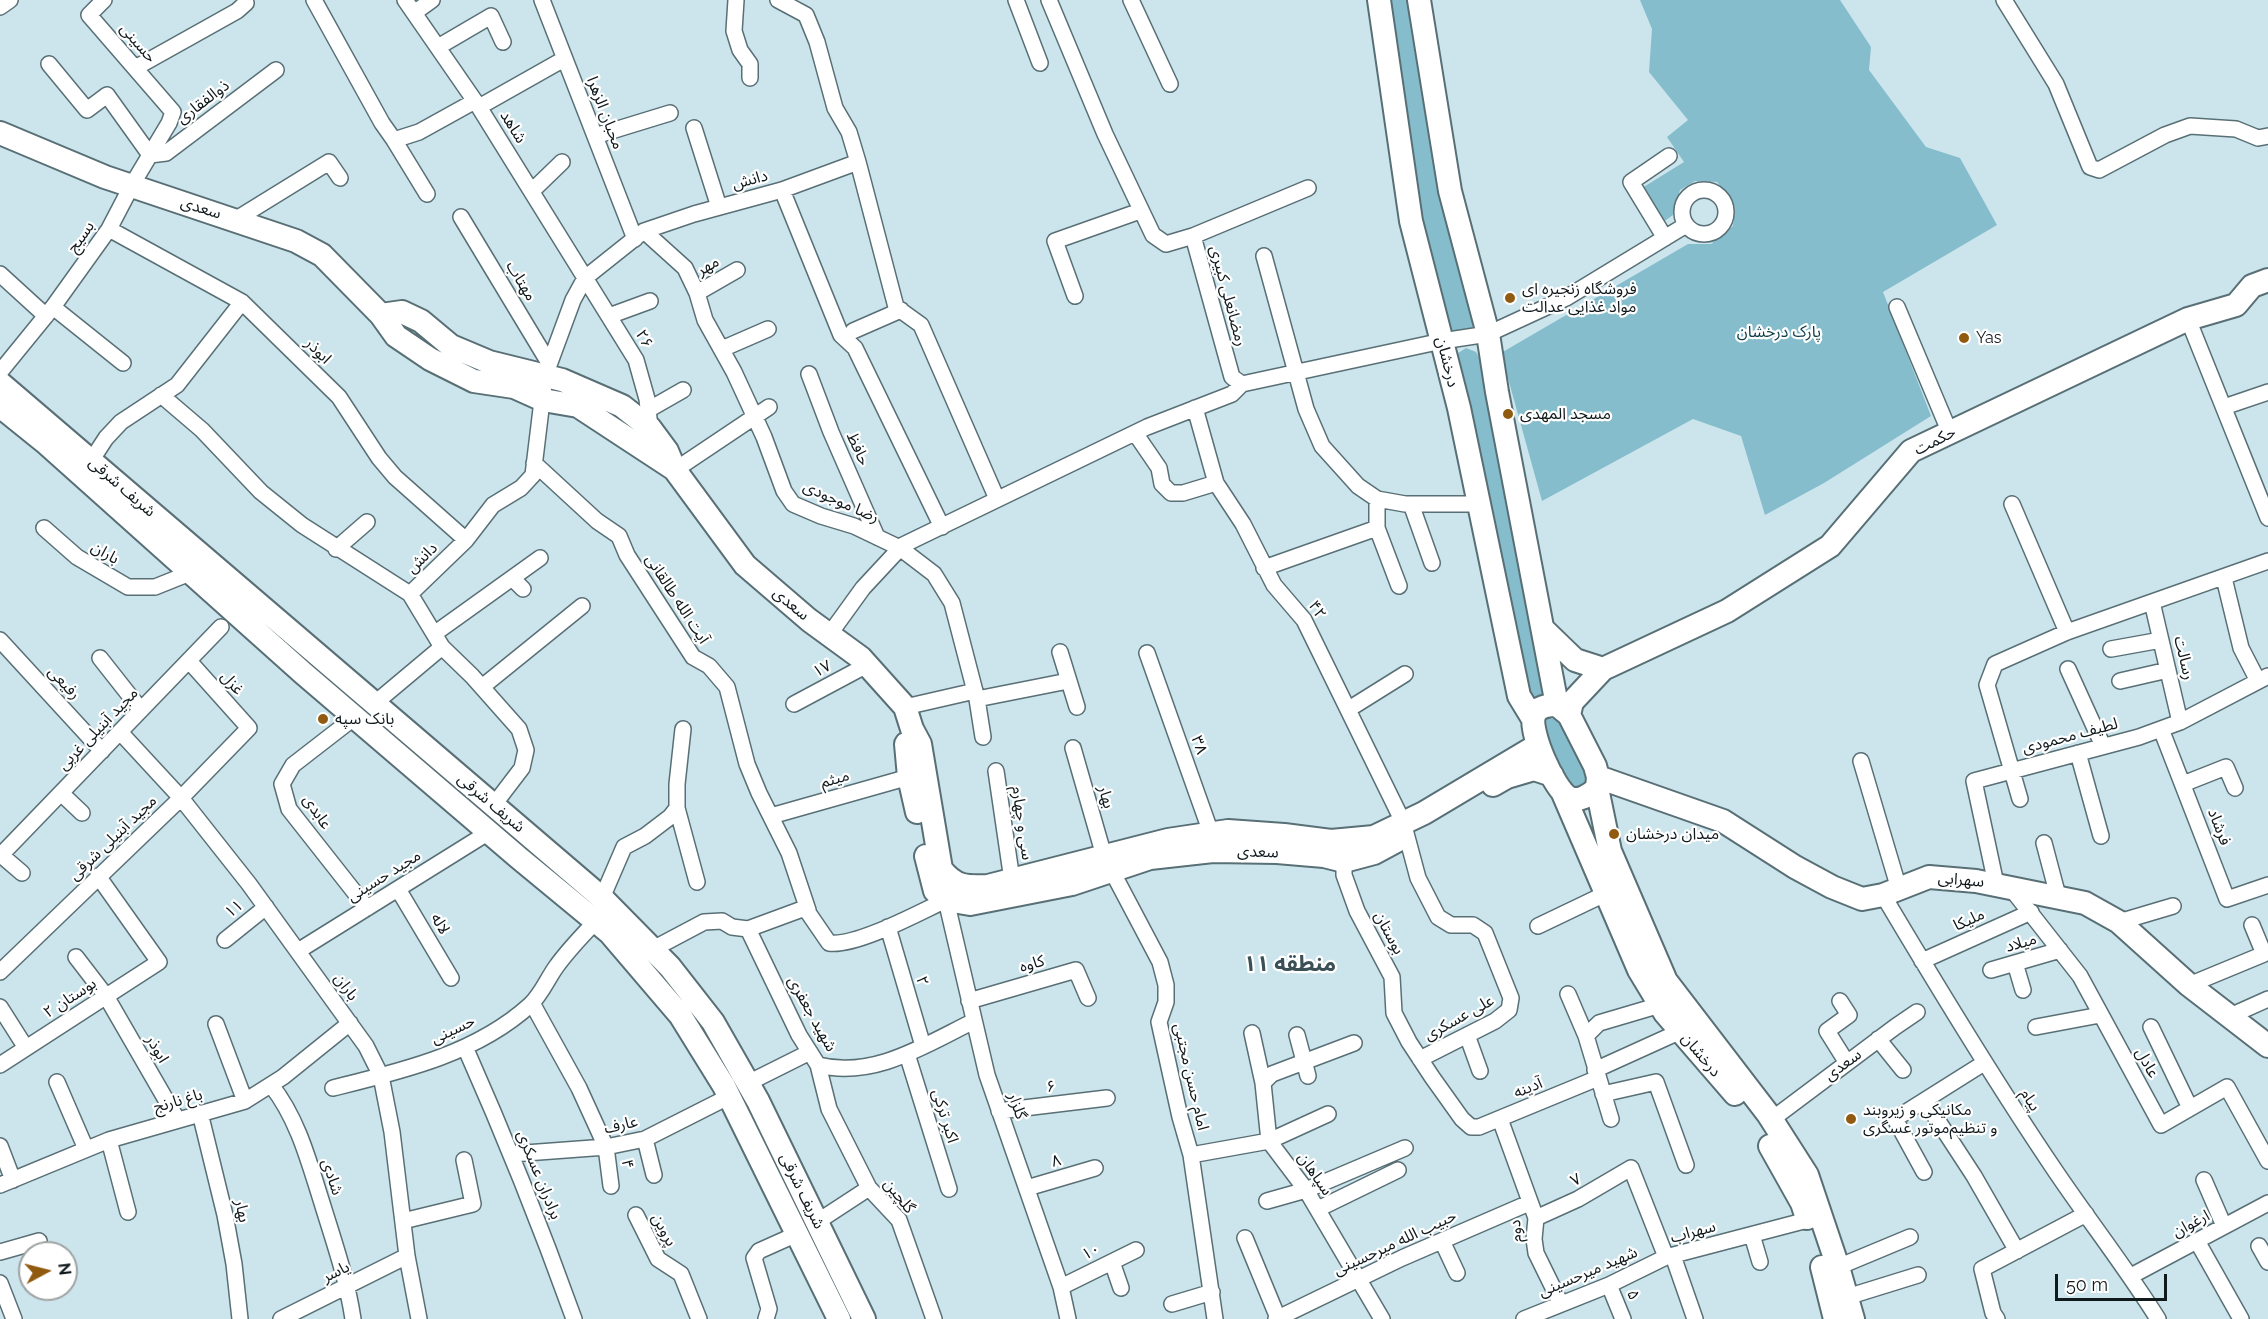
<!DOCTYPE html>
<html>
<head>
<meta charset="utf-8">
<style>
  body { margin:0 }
  #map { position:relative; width:2268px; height:1319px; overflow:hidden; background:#cce5ec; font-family:Raleway,sans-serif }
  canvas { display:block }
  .north { position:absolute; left:18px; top:1241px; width:60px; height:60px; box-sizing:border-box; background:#fff; border:2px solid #9fa3a4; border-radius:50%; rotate:83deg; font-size:16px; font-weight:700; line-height:24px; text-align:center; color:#10191c }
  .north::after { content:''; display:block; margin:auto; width:21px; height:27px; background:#905a10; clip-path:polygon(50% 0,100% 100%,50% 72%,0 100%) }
  .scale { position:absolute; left:2055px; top:1274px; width:112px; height:27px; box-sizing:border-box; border:3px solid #10191c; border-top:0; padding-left:8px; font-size:18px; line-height:21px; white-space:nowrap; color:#10191c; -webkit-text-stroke:4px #fff; paint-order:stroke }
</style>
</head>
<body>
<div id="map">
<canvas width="2268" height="1319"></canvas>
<div class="north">N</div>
<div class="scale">50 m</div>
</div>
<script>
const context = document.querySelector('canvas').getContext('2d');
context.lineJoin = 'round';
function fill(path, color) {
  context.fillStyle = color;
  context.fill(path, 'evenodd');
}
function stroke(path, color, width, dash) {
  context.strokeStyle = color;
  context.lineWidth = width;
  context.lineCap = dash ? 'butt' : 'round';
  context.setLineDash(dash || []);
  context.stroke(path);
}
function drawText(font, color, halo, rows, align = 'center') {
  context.font = font + ' Raleway,"Noto Sans Arabic",sans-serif';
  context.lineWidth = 4.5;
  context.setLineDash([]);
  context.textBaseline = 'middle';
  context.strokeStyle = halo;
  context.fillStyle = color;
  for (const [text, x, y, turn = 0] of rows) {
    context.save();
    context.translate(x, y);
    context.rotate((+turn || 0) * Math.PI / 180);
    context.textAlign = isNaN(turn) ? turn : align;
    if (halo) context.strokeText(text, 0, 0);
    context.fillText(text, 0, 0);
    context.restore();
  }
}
fill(new Path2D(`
  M1387,0H1411L1475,322L1471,330L1452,333L1445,325L1415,202Z
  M1640,0H1840L1871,47L1869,70L1926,147L1960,158L1997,225L1883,292L1931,416L1824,483L1765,515L1741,436L1693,419L1542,501L1501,353L1688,244H1711L1733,226L1735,207L1717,182L1695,181L1680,190L1673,215L1662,223L1642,188L1684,162L1667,137L1688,120L1649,72L1652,29Z
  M1466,348L1476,352L1484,366L1550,694L1531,702L1455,355Z
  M1548,718L1558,719L1572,741L1590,776L1587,786L1574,792L1566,787L1540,724Z`), '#85bdcc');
const street = new Path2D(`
  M314,0L382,123L394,140L419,132L475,101
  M405,0L479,107L636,360L647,399L650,428
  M542,0L635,239
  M736,0L734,31L740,50L750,64V78
  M1016,0L1040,63
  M1049,0L1105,134L1153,235L1166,244L1193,236L1232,377L1242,384L1442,341L1488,334L1566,298L1686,225
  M1131,0L1170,84
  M2004,0L2056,84L2090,167L2099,170L2165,135L2190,126L2236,129L2258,138L2268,136
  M0,7L10,0
  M414,13L432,0
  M438,47L491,16L503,42
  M49,64L87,110L107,95L150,155L166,153L276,70
  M135,68L237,11L246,3L245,0
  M479,107L564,59
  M694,128L719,207
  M595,136L670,113
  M394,140L427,194
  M858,162L896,307L921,325L997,499
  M1682 212a22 22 0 1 1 44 0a22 22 0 1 1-44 0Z
  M782,190L841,335L855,348L942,527
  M532,191L562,162
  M461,217L549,363
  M235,220L329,162L340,178
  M109,229L242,302L339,397L379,458L395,477L466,540
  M644,231L685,268L697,293L705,320L734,372L764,437L784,491L793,504L821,516L854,526L900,548L934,574L952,603L977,699L983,737
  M1193,236L1308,188
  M1665,238L1631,182L1669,156
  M1264,256L1306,409L1322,446L1358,486L1377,499L1405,504H1479
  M0,274L46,316
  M697,293L737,270
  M1075,296L1055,241L1140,211
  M53,307L123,363
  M1897,307L1950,433
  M609,316L650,301
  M2188,319L2268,518
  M853,331L901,310
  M722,349L768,329
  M0,372L53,307L109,229L132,185L169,123L173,112L89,15L104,0
  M809,374L831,432L877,537
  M161,395L202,430L261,492L302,525L410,594L442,647L472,676L519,729L526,750L522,768L493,806
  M2224,407L2268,392
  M1195,408L1216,483L1243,524L1274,585L1304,620L1403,822L1418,878L1438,917L1451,925H1473L1485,933L1511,998L1509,1010L1495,1021L1420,1059
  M648,410L683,390
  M1135,433L1159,468L1162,484L1171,493H1183L1216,483
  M91,461L106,438L121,422L177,385L242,302
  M534,463L597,521L619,536L627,555L693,657L709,666L727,687L747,764L759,793L789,853L808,910
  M675,470L769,407
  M1377,499V528L1399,586
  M1411,504L1432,563
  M2012,504L2067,632
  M44,528L77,557L128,587H155L190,573
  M336,549L367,522
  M1264,568L1377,528
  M512,578L523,589
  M2224,578L2241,648L2258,681
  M410,594L466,540L493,505L521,488L533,475L545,376L573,300L585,278L644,231L694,214L782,190L858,162L849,132L835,108L817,42L806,15L778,0
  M2152,602L2180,722
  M434,634L540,558
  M829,635L863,588L903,545L1147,427L1232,394L1242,384
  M0,640L102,751
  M2111,649L2161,640
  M1060,652L1077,707
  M1147,653L1211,833L1212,840
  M100,658L141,710
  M2068,669L2103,746
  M2120,681L2168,670
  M482,687L582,606
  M977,699L1068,681
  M374,704L442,647
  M794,704L867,665
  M905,707L975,691
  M1349,709L1405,674
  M355,717L293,765L282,784L289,809L367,908
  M2161,729L2227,899L2268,885
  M120,732L181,798L249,884L366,1046L381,1076L392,1132L407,1256L419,1319
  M1073,748L1104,856L1160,962L1166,985V1002L1159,1022L1180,1117L1191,1155L1215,1319
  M2078,753L2101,836
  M1861,761L1899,889
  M996,771L1013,887
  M2183,784L2226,767L2235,788
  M61,793L82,813
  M2020,799L1987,685L1995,664L2067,632L2268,561
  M677,808L697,882
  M771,816L909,777
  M2044,843L2058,896
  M1344,853V875L1357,911L1392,977L1394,1013L1409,1042L1432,1077L1462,1119L1471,1127H1479L1598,1078
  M1,855L22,873
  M0,856L221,627
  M1996,884L1974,781L2139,737L2180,722L2268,676
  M2010,887L2080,976L2161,1125L2227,1087L2268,1161
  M398,889L451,978
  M948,893L946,900L987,1075L1061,1287L1068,1319
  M1883,895C1937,986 1992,1077 2052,1166C2086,1217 2125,1266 2158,1319
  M602,898L624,847L645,836L670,817L677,808V784L683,729
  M2119,922L2173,906
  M1538,926L1607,893
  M888,927L923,1046
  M748,929L799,1035L818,1065C874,1079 925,1045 974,1021
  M225,940L266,907
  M653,949L704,922L722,921L732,927L748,929L805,908L829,943C856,947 920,912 946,900
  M298,951L489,832
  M76,957L106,996L177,1119
  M1922,961L2031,912
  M2015,963L2023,990
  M1991,970L2060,950
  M0,972L181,798L249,728L189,661
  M2189,985L2264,954L2252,925
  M1568,994L1586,1036
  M969,1001L1076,970L1088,998
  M1840,1001L1849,1015L1827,1031L1847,1063
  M532,1003L579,1088L606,1147L611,1186
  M0,1007L26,1048
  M2230,1016L2268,999
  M216,1024L245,1101
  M2036,1027L2100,1015
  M2151,1027L2190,1108
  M1252,1033L1263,1083L1269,1141L1306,1190L1382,1319
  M1297,1035L1308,1076
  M1467,1035L1480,1071
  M1878,1039L1903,1070
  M465,1047C505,1137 541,1227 574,1319
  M907,1054L949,1189
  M0,1065L159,962L98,876
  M818,1065L829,1109L869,1188L899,1220L934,1319
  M1595,1070L1681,1031
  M57,1082L86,1149
  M748,1083L810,1052
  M1263,1083L1272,1074L1354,1043
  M271,1085C298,1119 309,1162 322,1203C334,1242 347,1279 353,1319
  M333,1088C402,1071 476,1054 530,1005C541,995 548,978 556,967C568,950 582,936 596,921
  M1603,1094L1656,1082L1686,1165
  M1925,1101L1974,1176L2017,1251
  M999,1111L1107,1098
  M200,1113L225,1215L234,1264L240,1319
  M1500,1119L1536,1218L1534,1239L1536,1253L1561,1304
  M1611,1119L1586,1036L1599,1023L1660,1005
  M1771,1120L1895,1027L1917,1012
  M645,1139L654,1175
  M109,1140L128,1212
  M0,1146L13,1180
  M512,1154L606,1147L645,1139L730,1096
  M1191,1155L1269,1141L1328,1114
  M1924,1172L1895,1119L1984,1063
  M2204,1180L2224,1226
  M0,1185L109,1140L245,1101L283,1077L350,1023
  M1027,1188L1095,1168
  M1267,1201L1306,1190L1405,1148
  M1318,1209L1398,1170
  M636,1215L658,1259L681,1274L699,1319
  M1536,1218L1578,1199L1631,1168L1666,1257
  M403,1221L473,1204L464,1160
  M817,1222L869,1188
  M1752,1235L1760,1262
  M1245,1238L1278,1318
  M1442,1241L1457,1273
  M2197,1241L2241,1319
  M2259,1246L2268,1262
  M0,1252L39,1241
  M1673,1256L1695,1319
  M1112,1262L1121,1288
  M1838,1267L1910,1237
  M2131,1276L2268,1203
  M0,1283L14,1319
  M1609,1285L1623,1319
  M1061,1287L1136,1250
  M1847,1297L1918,1275
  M1172,1304L1212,1292
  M281,1319L407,1256
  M766,1319L769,1309L754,1258L759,1251L797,1234
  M1276,1319L1402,1258L1529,1203
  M1524,1319L1609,1285L1666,1257L1815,1218
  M1997,1319L1993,1313L1982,1269L2086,1214`);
const secondary = new Path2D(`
  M1379,0L1411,221L1459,408L1519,696L1533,719
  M1419,0L1450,191L1488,334L1497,392L1557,705
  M0,133L105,177L296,241L322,255L381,315L396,336L430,359L474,381L514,387L543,400L578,406L674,469
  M381,315L402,312L421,321L451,346L489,362L562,380L622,406L650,428L667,451L675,470L745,565L809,620L861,658L905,707L912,729L920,744L941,869C955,887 966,887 988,886L1168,840L1228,831L1284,835L1331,841L1374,837L1424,813L1538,745
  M0,383L602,898L670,967L713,1022L758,1101L864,1319
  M0,406L47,444L303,673L519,858L610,933L680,1015L724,1086L839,1319
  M1544,630L1575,660L1603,669
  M1569,715L1572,702L1603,669L1727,611L1830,546L1911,451L2188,319L2236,305L2252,286L2268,280
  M906,744L909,777L917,812
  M1598,777L1723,821L1795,867L1832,887L1862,899L1883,895L1929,877L1976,881L2085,903L2119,922L2189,985L2268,1046
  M1493,785L1507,777L1534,769L1552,775
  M1597,788C1590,795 1578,803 1568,797C1554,788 1529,732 1534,716C1537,707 1548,705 1557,705L1569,715L1595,766L1598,777L1597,788L1610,851L1666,981L1768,1114L1807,1175L1838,1267L1853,1319
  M1562,791L1639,970L1665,1013L1735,1094
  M926,856L935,891L946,900L970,904L1072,884L1150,858L1213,851L1277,852L1324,856L1344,861L1374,853L1400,839
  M1770,1146L1802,1203L1807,1218
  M1822,1267L1835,1319`);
stroke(street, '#596f76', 18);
stroke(secondary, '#596f76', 26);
stroke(street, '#fff', 15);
stroke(secondary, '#fff', 22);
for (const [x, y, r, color] of [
  [1510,298,6,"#905a10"],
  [1964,338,6,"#905a10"],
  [1508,414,6,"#905a10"],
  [323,719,6,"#905a10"],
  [1614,834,6,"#905a10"],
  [1851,1119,6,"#905a10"]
]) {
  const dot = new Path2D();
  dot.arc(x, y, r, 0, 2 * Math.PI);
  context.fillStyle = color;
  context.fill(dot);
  stroke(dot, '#fff', 2);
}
drawText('16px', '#10191c', '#fff', [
  ["حسینی",138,43,49],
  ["ذوالفقاری",203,102,-37],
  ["محبان الزهرا",605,113,69],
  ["شاهد",513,127,58],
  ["دانش",750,180,-15],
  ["سعدی",201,208,18],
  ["بسیج",81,237,-55],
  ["مهر",708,266,-30],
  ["مهتاب",521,281,59],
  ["رمضانعلی کبیری",1228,296,75],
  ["۲۶",644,339,60],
  ["ابوذر",318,351,45],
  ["درخشان",1447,362,76],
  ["حکمت",1935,441,-27],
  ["حافظ",858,449,66],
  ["شریف شرقی",122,487,41],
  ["رضا موجودی",841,502,24],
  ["باران",105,553,30],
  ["دانش",422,558,-44],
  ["آیت الله طالقانی",677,599,57],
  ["سعدی",791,604,40],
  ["۴۲",1317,610,56],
  ["رسالت",2184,658,77],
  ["۱۷",822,669,-28],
  ["رفیعی",64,683,47],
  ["غزل",232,683,48],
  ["مجید آبنیلی غربی",98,729,-46],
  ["لطیف محمودی",2070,736,-15],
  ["۳۸",1199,745,70],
  ["میثم",835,779,-16],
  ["بهار",1106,797,74],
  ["شریف شرقی",491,803,40],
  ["عابدی",317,812,56],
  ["سی و چهارم",1022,823,82],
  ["فرشاد",2219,827,69],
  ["مجید آبنیلی شرقی",113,838,-44],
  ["سعدی",1258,852,2],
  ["مجید حسینی",384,876,-32],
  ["سهرابی",1961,880,5],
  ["۱۱",234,909,-39],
  ["ملیکا",1969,920,-25],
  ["لاله",440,924,59],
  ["بوستان",1389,933,62],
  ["میلاد",2021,943,-16],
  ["کاوه",1032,964,-16],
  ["۲",922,981,73],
  ["باران",346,987,54],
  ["بوستان ۲",70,998,-33],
  ["شهید جعفری",812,1014,61],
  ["علی عسکری",1459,1018,-29],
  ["حسینی",453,1030,-25],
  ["ابوذر",157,1049,60],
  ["درخشان",1701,1055,50],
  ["عادل",2147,1063,61],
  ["سعدی",1843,1065,-37],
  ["امام حسن مجتبی",1191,1077,77],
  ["۶",1051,1087,-7],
  ["آدینه",1528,1088,-22],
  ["پیام",2030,1100,57],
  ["باغ نارنج",178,1101,-16],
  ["گلزار",1017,1106,71],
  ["اکبر ترکی",945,1116,73],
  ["عارف",621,1125,-13],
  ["۸",1056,1161,-16],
  ["۴",627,1164,83],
  ["سپاهان",1315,1174,55],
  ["برادران عسکری",539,1175,68],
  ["شادی",332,1177,72],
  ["۷",1576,1180,-29],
  ["شریف شرقی",802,1191,64],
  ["گلچین",899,1196,51],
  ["بهار",242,1211,78],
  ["ارغوان",2191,1224,-28],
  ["پروین",664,1230,62],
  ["دوم",1516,1231,-94],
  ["سهراب",1693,1232,-15],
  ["حبیب الله میرحسینی",1395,1243,-25],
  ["۱۰",1091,1252,-26],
  ["یاسر",336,1272,-26],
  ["شهید میرحسینی",1588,1272,-23],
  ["۵",1633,1295,68]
]);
drawText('16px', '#10191c', '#fff', [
  ["فروشگاه زنجیره ای",1522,289],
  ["مواد غذایی عدالت",1522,307],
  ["Yas",1976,338],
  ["مسجد المهدی",1520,414],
  ["بانک سپه",335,719],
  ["میدان درخشان",1626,834],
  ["مکانیکی و زیروبند",1863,1110],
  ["و تنظیم‌موتور عسگری",1863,1128]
], 'left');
drawText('16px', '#0c3c47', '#fff', [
  ["پارک درخشان",1779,332]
]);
drawText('bold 22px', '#3b5056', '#fff', [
  ["منطقه ۱۱",1290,964]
]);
</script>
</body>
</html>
